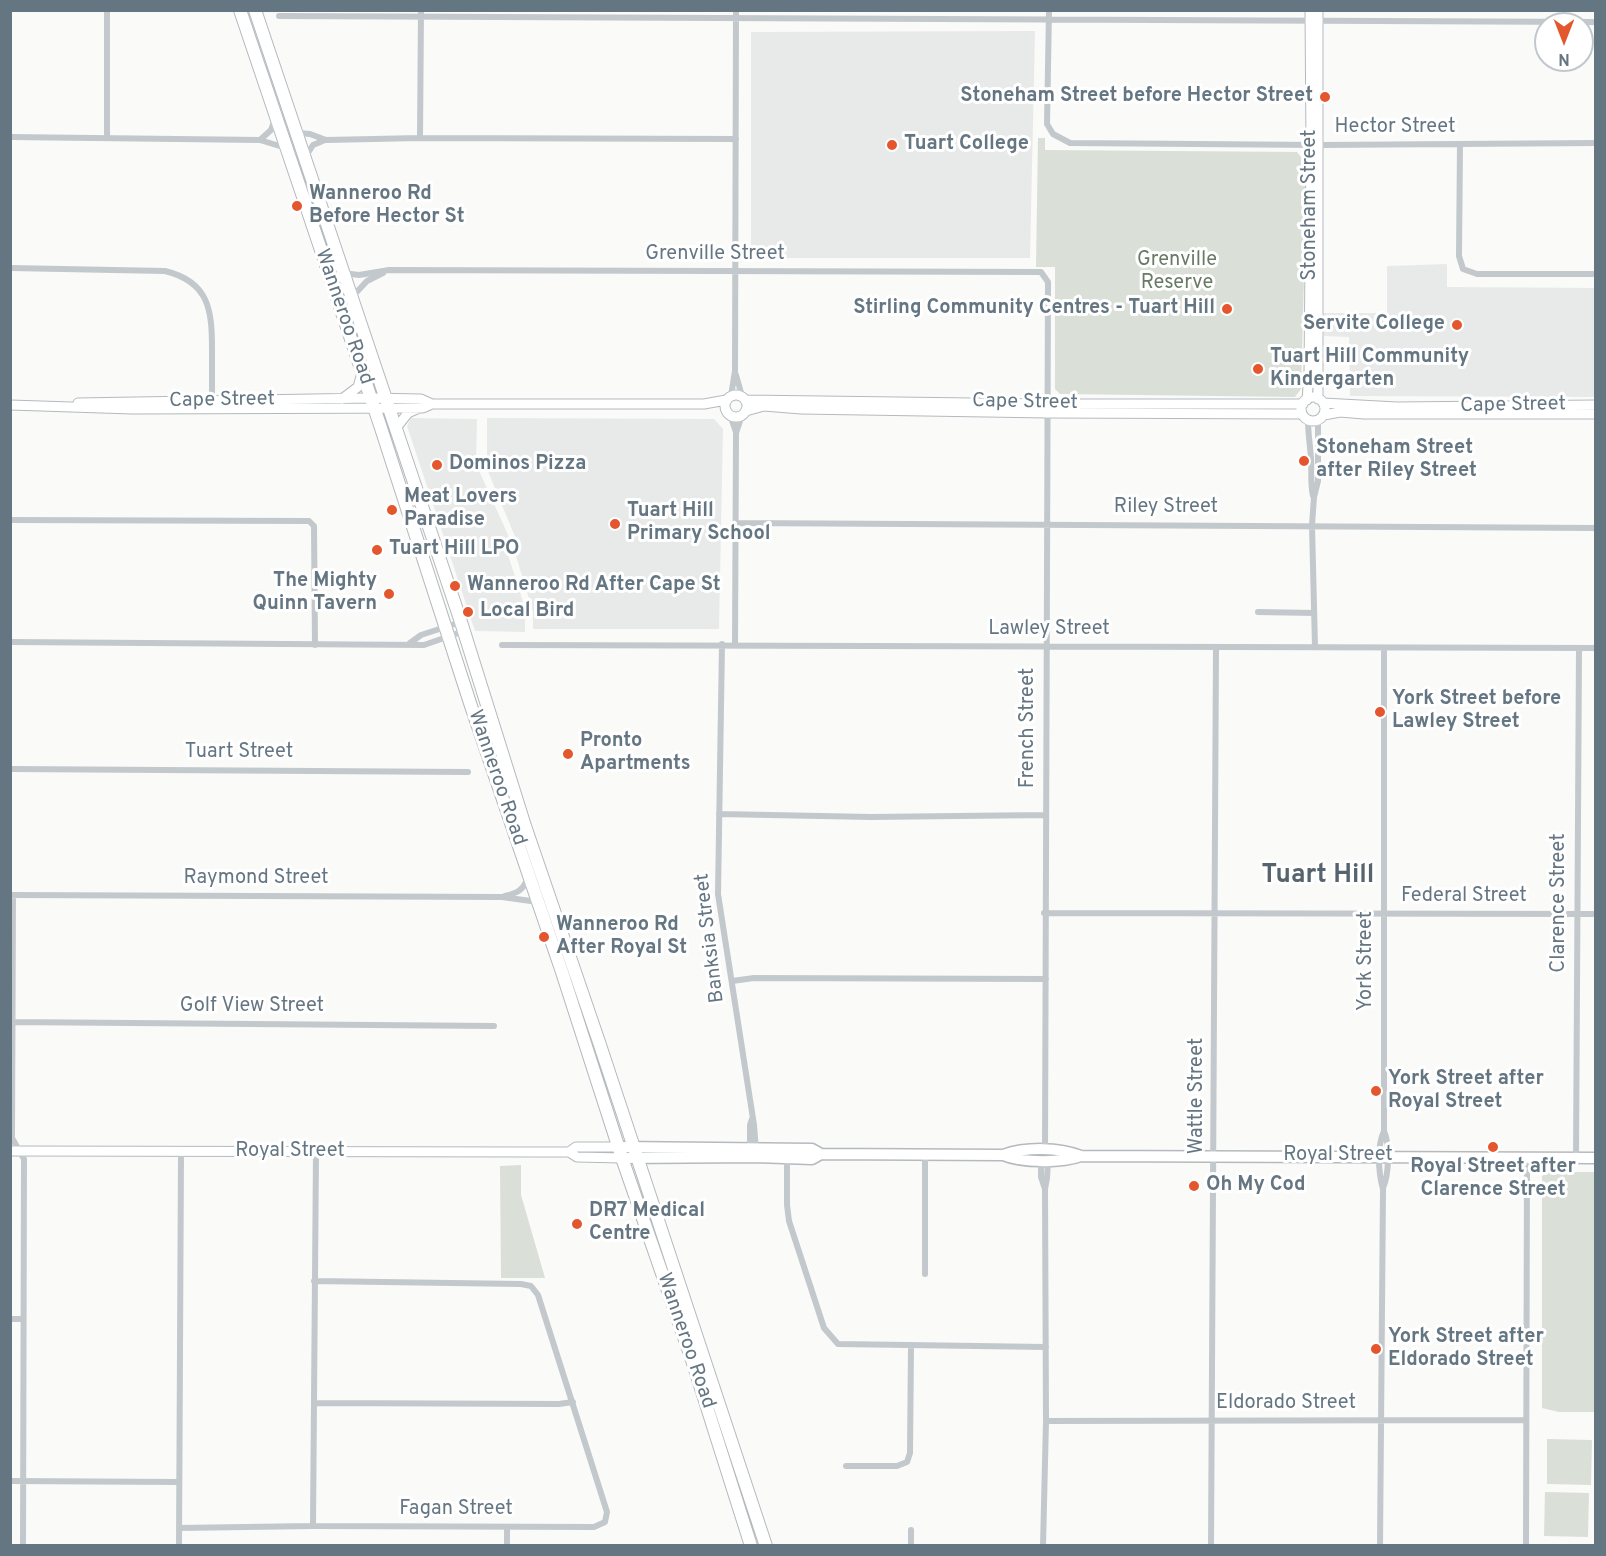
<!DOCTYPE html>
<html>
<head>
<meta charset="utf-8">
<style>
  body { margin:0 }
  #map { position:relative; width:1606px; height:1556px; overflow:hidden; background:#fafaf8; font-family:Overpass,sans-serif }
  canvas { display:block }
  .frame { position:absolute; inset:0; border:12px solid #657683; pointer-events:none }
  .north { position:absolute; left:1534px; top:12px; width:60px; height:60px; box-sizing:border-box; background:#fff; border:2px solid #c1c8cd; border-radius:50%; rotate:180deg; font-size:16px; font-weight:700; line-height:24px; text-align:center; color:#657683 }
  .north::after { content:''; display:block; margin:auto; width:21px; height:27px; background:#e4572e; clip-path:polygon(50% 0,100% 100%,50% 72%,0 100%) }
</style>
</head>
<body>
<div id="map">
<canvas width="1606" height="1556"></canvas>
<div class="frame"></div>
<div class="north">N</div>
</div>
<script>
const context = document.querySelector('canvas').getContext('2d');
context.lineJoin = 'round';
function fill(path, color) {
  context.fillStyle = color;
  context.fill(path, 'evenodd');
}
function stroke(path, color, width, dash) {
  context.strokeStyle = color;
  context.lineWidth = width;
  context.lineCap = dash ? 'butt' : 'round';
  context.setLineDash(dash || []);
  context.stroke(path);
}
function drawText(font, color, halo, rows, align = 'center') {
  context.font = font + ' Overpass,sans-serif';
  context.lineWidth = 6;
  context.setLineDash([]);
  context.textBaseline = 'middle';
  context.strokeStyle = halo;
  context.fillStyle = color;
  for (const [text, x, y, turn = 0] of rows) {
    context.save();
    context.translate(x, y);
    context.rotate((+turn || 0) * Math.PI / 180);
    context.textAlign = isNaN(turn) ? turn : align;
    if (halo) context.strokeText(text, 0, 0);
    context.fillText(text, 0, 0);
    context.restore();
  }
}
fill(new Path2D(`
  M1035,31L1030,258H751V32Z
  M1447,264V287L1595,288V397L1350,396L1349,337L1324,336L1323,313H1387V266Z
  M411,418L477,419L476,464L509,537V558L525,608V632L475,631L407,426Z
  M487,418L714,419L723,429L719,629H533V612L516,556V539L487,469Z`), '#e8e9e9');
fill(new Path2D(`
  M1038,138H1045V150L1297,152L1307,165L1301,389L1295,397L1060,394L1055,389V267H1036Z
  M521,1165V1195L545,1278H501L500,1166Z
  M1549,1172H1595V1412H1559L1542,1408V1176Z
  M1547,1439L1592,1440L1591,1485L1547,1484Z
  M1545,1492L1589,1493L1588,1537L1544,1536Z`), '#dadfd7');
const secondary = new Path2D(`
  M725 406a11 11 0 1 1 22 0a11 11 0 1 1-22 0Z
  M1301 409a12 12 0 1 1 24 0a12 12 0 1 1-24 0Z
  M342,399L358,387L362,373
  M1318,399V10
  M746,400L1048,404H1303
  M1307,400L1309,374L1311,145L1310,10
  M78,403L370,398L421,399L432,404
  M1323,403L1397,407L1596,405
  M10,405L132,409L423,408L432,404H704L726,400
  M746,411L764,406L801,409L1048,413L1302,414
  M1324,415L1340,412L1364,414H1596
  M396,428L408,413L417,409
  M10,1151L533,1152H569L576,1147H618
  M569,1152L577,1157L622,1158`);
const primary = new Path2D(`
  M618,1147L812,1149L821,1154
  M1003,1155C1022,1163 1062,1163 1081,1156L1596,1158
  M622,1158L756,1157L812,1159L821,1154L1003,1155C1025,1147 1059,1147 1081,1156`);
const highway = new Path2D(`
  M240,10L380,425L471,706L562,972L622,1158L692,1360L751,1546
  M255,10L461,622L525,826L599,1042L766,1546`);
stroke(secondary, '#b3babf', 11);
stroke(primary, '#b5babe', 13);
stroke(highway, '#b4b9bd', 14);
stroke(new Path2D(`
  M107,10V138
  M1049,10L1047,124L1053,134L1070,143L1319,145L1596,143
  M279,16L1596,22
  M297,133L310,134L326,140L420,138L736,139
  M10,137L260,140L286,148
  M420,138L421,10
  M260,140L271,130L275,119
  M1460,144L1459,256L1463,269L1477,274H1596
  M306,156L313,145L325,140
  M10,268L165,271C210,282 212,311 212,351C212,369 212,386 212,404
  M343,273L359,275L389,270L1041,272L1048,282L1045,1150
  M352,297L367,281L383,273
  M736,375L742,396
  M731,396L735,371L736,10
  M730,415L736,432
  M1308,420C1308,433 1310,445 1311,458C1312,472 1310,483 1313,496
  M10,520L309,521L314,526L315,645
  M736,523L1596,528
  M1258,612L1314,613
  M10,642L424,645L464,631
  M410,643L421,635L461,622
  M722,644L718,894L754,1125L756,1150
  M735,644L736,433L742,415
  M502,645L1596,648
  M1315,647L1312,525L1314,497L1318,481V420
  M10,769L468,772
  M719,814L871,817L1045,815
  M10,895L502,897L538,902
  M13,895L12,1138L24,1159L23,1546
  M505,896C518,893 523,890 528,878
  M1044,913L1596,914
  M732,981L754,978L1046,979
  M10,1022L494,1026
  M750,1151V1125L752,1119
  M787,1155V1205L789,1221L824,1328L838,1344L1046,1347
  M1576,1158L1579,648
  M1041,1160V1177L1045,1189
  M1383,1188C1389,1175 1390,1144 1384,1131
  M925,1274V1155
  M10,1319H23
  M314,1403L559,1404L573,1402
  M1046,1421L1525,1420
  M846,1466H897L907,1462L910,1453L911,1346
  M10,1481L179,1482
  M313,1526L316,1152
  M179,1528L313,1526L594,1527L605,1522L607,1512L538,1295L531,1286L521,1284L314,1281
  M179,1546L181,1152
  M507,1546V1527
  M911,1546V1530
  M1043,1546L1046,1421L1045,1189L1047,1178L1048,1160
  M1211,1546L1216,647
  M1380,1546L1383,1189C1378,1172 1377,1146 1384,1131V648
  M1526,1546L1527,1157`), '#c3c8cc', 6);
stroke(secondary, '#fff', 9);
stroke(primary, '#fff', 10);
stroke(highway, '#fff', 12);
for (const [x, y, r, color] of [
  [1325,97,6,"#e4572e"],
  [892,145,6,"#e4572e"],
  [297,206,6,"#e4572e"],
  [1227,309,6,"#e4572e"],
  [1457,325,6,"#e4572e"],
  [1258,369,6,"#e4572e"],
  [1304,461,6,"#e4572e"],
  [437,465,6,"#e4572e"],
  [392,510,6,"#e4572e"],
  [615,524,6,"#e4572e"],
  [377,550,6,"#e4572e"],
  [455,586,6,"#e4572e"],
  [389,594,6,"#e4572e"],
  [468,612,6,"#e4572e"],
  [1380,712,6,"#e4572e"],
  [568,754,6,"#e4572e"],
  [544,937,6,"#e4572e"],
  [1376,1091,6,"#e4572e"],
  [1493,1147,6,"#e4572e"],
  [1194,1186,6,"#e4572e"],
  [577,1224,6,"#e4572e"],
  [1376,1349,6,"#e4572e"]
]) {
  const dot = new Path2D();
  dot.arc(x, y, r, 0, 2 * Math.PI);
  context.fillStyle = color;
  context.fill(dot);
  stroke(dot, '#fff', 2);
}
drawText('bold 20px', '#657683', '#fff', [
  ["Stoneham Street before Hector Street",1313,97,"right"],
  ["Tuart College",904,145],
  ["Wanneroo Rd",309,195],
  ["Before Hector St",309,218],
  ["Stirling Community Centres - Tuart Hill",1215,309,"right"],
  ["Servite College",1445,325,"right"],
  ["Tuart Hill Community",1270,358],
  ["Kindergarten",1270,381],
  ["Stoneham Street",1316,449],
  ["after Riley Street",1316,472],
  ["Dominos Pizza",449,465],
  ["Meat Lovers",404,498],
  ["Paradise",404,521],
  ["Tuart Hill",627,512],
  ["Primary School",627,535],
  ["Tuart Hill LPO",389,550],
  ["The Mighty",377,582,"right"],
  ["Quinn Tavern",377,605,"right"],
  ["Wanneroo Rd After Cape St",467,586],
  ["Local Bird",480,612],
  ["York Street before",1392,700],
  ["Lawley Street",1392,723],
  ["Pronto",580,742],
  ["Apartments",580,765],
  ["Wanneroo Rd",556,926],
  ["After Royal St",556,949],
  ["York Street after",1388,1080],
  ["Royal Street",1388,1103],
  ["Royal Street after",1493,1168,"center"],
  ["Clarence Street",1493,1191,"center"],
  ["Oh My Cod",1206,1186],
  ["DR7 Medical",589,1212],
  ["Centre",589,1235],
  ["York Street after",1388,1338],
  ["Eldorado Street",1388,1361]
], 'left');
drawText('20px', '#657683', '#fff', [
  ["Hector Street",1395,128],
  ["Stoneham Street",1311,205,-90],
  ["Grenville Street",715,255],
  ["Wanneroo Road",343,317,71],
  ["Cape Street",222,401,-1],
  ["Cape Street",1025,403,1],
  ["Cape Street",1513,406,-1],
  ["Riley Street",1166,508],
  ["Lawley Street",1049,630],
  ["French Street",1029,728,-90],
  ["Tuart Street",239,753],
  ["Wanneroo Road",496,778,71],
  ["Raymond Street",256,879],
  ["Federal Street",1464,897],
  ["Clarence Street",1560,903,-90],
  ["Banksia Street",711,938,-97],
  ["York Street",1367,961,-90],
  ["Golf View Street",252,1007],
  ["Wattle Street",1198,1096,-90],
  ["Royal Street",290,1152],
  ["Royal Street",1338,1156],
  ["Wanneroo Road",685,1341,71],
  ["Eldorado Street",1286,1404],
  ["Fagan Street",456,1510]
]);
drawText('20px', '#687a64', '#fff', [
  ["Grenville",1177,261],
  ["Reserve",1177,284]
]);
drawText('bold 26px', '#57646e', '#fff', [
  ["Tuart Hill",1318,877]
]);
</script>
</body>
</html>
